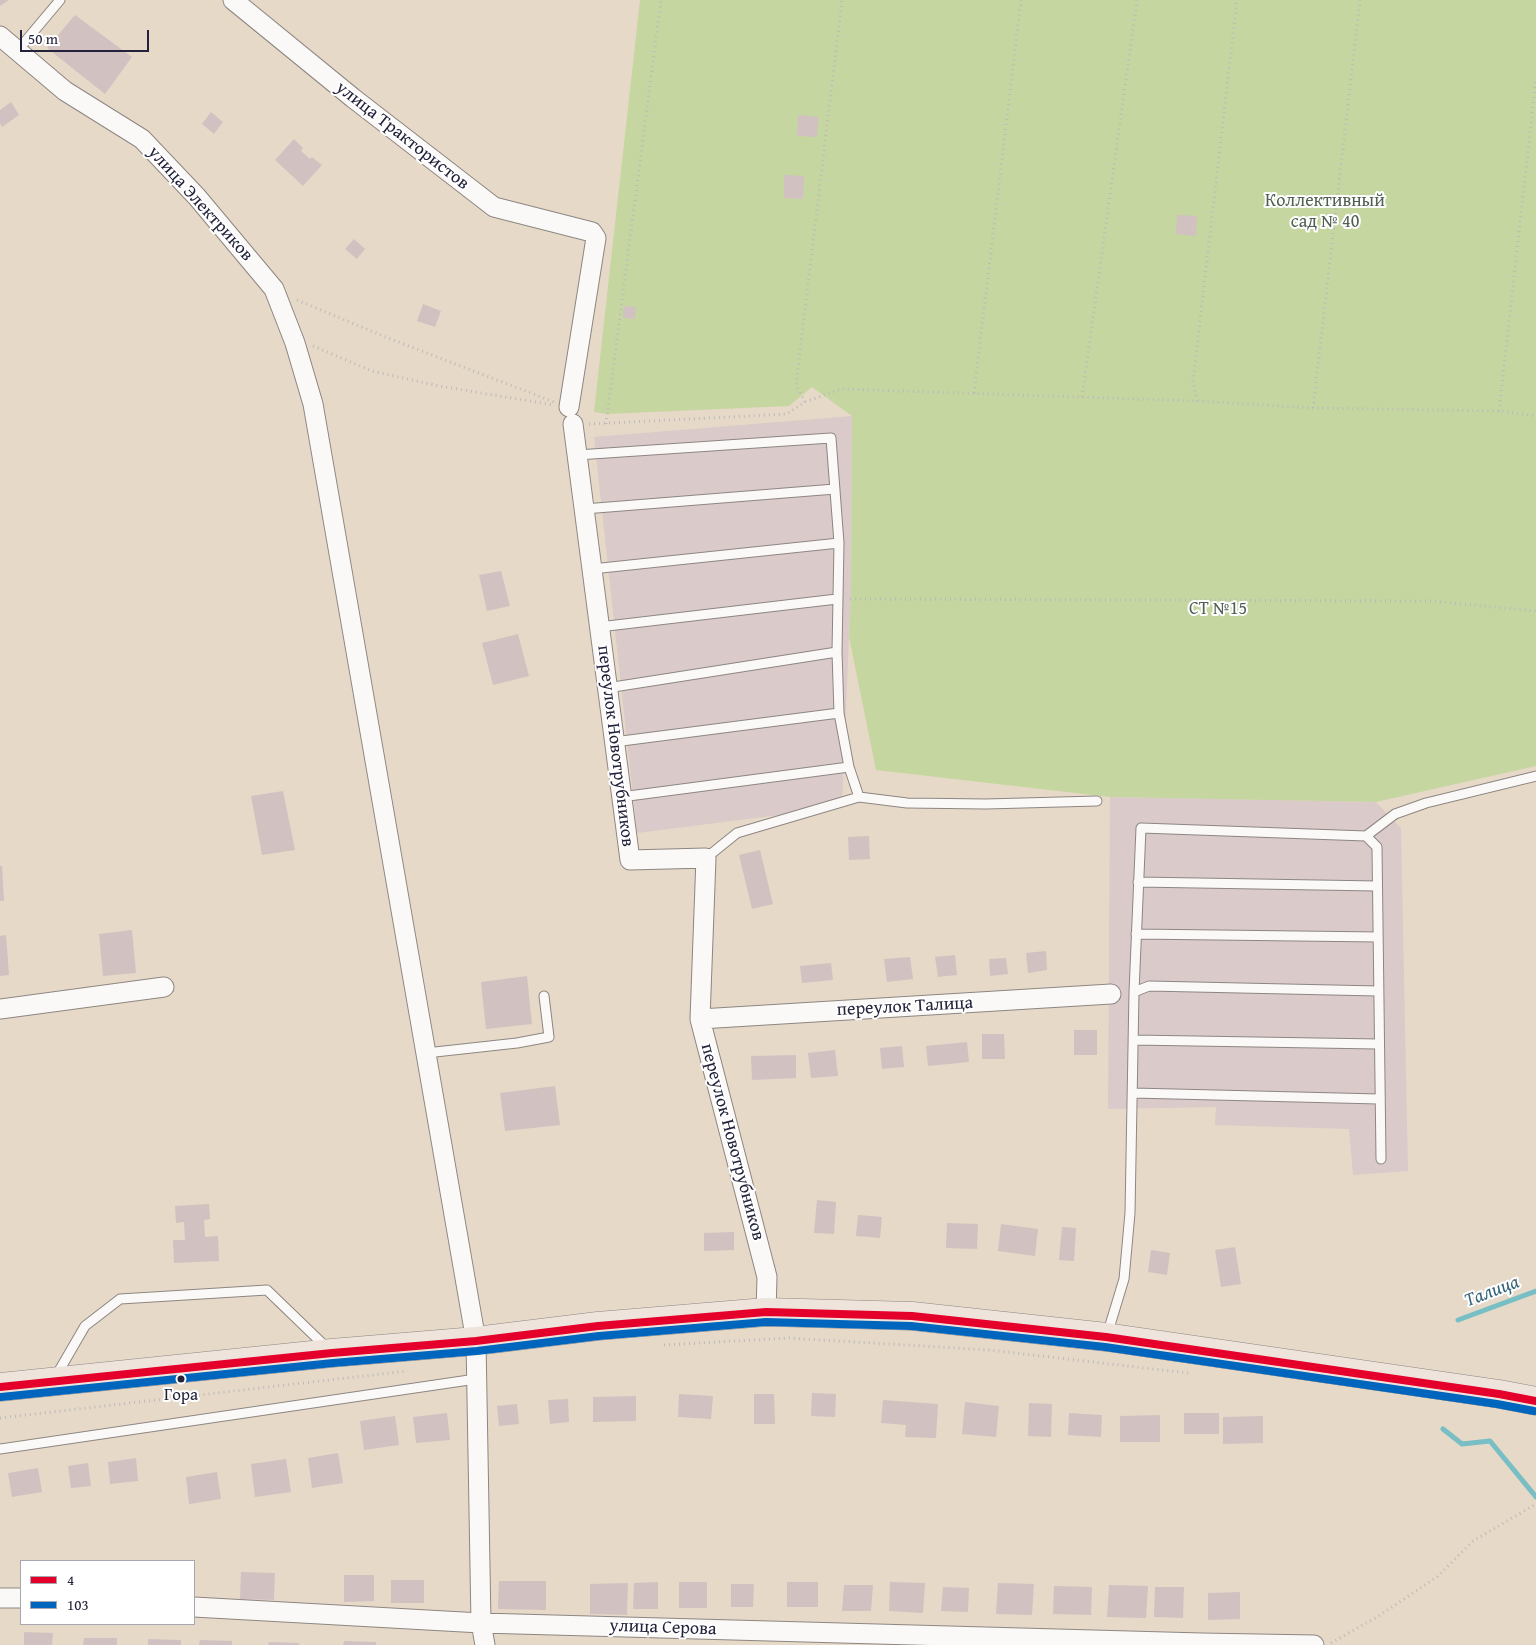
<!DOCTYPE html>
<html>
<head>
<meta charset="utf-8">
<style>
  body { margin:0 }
  #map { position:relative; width:1536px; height:1645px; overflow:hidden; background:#e6d9c8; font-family:"Gentium Book Plus",serif }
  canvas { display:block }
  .legend { position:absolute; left:20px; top:1560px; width:175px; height:65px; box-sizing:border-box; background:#fff; border:1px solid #a7a7b1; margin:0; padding:6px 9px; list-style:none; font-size:15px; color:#22223b }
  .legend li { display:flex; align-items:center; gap:10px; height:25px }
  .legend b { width:25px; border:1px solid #a7a7b1 }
  .scale { position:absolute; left:20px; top:30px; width:129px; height:22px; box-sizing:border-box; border:2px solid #22223b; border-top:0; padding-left:6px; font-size:15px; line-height:18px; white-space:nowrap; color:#22223b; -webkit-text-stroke:4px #fff; paint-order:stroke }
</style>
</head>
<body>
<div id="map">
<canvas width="1536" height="1645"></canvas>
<ul class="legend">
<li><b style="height:6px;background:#e4002b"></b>4</li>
<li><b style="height:6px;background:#0065bd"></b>103</li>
</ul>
<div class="scale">50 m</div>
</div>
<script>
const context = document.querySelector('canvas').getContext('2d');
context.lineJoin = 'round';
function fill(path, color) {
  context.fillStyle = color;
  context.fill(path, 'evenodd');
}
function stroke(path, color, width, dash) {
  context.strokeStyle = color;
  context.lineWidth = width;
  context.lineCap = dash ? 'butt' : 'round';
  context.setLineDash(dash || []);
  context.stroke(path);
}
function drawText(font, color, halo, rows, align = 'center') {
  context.font = font + ' "Gentium Book Plus",serif';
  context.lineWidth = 4;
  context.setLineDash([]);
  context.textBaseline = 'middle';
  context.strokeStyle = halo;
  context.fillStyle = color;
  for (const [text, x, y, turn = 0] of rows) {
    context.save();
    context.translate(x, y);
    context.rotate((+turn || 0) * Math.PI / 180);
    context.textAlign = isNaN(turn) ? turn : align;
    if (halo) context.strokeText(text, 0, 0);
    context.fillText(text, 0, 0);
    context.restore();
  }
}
fill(new Path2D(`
  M852,416L851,590L842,807L637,833L594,437Z
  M1110,797L1376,802L1401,828L1408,1171L1353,1175L1349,1129L1215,1125L1216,1107L1108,1109Z`), '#dacaca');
fill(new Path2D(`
  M640,0H1536V766L1376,802L1110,797L876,770L849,637L851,590L852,416L812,387L789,406L607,414L594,412Z`), '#c6d6a0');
stroke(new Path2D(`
  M1458,1320L1536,1291
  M1443,1429L1462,1444L1490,1441L1536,1497`), '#77bec5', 5);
fill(new Path2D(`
  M0,0H9L0,6Z
  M75,15L132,57L105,94L47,48Z
  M11,102L19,115L2,127L0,123V110Z
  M211,112L223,122L214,134L202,124Z
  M798,115L819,117L817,137L797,136Z
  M294,139L303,148L301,151L310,159L312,157L322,165L303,186L275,160Z
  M784,175L804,176L803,199L784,198Z
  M1177,215L1197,216L1196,236L1176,234Z
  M354,239L365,249L357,259L345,249Z
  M423,304L441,311L435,327L417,321Z
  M624,306L636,307L635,319L623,318Z
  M501,571L510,606L487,611L479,575Z
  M518,634L529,676L493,685L482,643Z
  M283,791L295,850L262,855L251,796Z
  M869,836L870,859L849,860L848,837Z
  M760,850L773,904L752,909L739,855Z
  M0,866H2L4,901H0Z
  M132,930L136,973L103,976L99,934Z
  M6,935L9,975L0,976V936Z
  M1046,951L1047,970L1028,973L1026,953Z
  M955,955L957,975L938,977L935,957Z
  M910,957L913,979L887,982L884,959Z
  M1006,958L1008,974L990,976L989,959Z
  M831,963L833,980L802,983L800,966Z
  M527,976L532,1024L486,1029L481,982Z
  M1074,1030H1097V1055H1074Z
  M982,1034H1004L1005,1059H982Z
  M967,1042L969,1062L928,1066L926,1046Z
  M902,1046L904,1067L882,1069L880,1048Z
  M835,1050L838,1076L811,1078L808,1053Z
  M796,1055V1078L752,1080L751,1056Z
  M555,1086L560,1125L505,1131L500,1093Z
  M817,1200L836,1202L834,1234L814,1233Z
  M209,1204L210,1219L204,1220L205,1237L218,1236L219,1261L174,1263L173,1240H185L184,1222L176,1223L175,1206Z
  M858,1215L882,1217L880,1238L856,1236Z
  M947,1223L978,1224L977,1249L946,1248Z
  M1001,1224L1038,1229L1035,1256L998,1251Z
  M1062,1227L1076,1228L1074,1261L1059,1260Z
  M734,1232V1250L704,1251V1233Z
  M1235,1247L1241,1284L1221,1287L1215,1250Z
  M1151,1250L1170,1253L1167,1275L1148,1272Z
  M812,1393L836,1394L835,1417L811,1416Z
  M679,1394L713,1396L711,1419L678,1417Z
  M754,1394H774L775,1424H754Z
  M636,1396V1421L593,1422V1397Z
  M568,1399L569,1422L550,1424L548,1400Z
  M883,1400L938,1404L936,1438L905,1437L906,1425L881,1423Z
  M965,1402L999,1406L996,1437L962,1434Z
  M1029,1403L1052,1404L1051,1437L1028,1436Z
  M517,1404L519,1424L499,1426L497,1406Z
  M447,1413L450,1440L416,1443L413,1417Z
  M1069,1413L1102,1415L1101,1437L1068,1435Z
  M1184,1413H1219V1434H1184Z
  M1160,1415V1442H1120V1416Z
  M395,1416L399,1445L364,1450L360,1421Z
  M1263,1416V1443L1223,1444V1417Z
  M338,1453L343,1483L312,1488L308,1458Z
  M136,1458L138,1481L110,1484L108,1462Z
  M286,1459L291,1492L255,1497L251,1464Z
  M88,1463L91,1486L71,1488L68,1466Z
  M38,1468L42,1492L12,1497L8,1473Z
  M217,1472L221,1499L189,1504L186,1477Z
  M241,1572L275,1573L274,1600L240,1599Z
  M344,1575H374V1601L344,1602Z
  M391,1580H424V1603H391Z
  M499,1581H546V1610L498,1609Z
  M658,1582V1609H633L634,1583Z
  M679,1582H707V1608H679Z
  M787,1582H818V1607H787Z
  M890,1582L925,1583L923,1613L889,1611Z
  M628,1583L627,1615L590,1614V1584Z
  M998,1583L1034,1584L1032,1615L996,1614Z
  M731,1584H754L753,1607H731Z
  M844,1585H873L871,1611H842Z
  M1109,1585L1148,1586L1146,1618L1107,1617Z
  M1054,1586L1092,1587L1091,1615L1053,1614Z
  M943,1587L969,1588L968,1612L941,1611Z
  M1155,1587H1184L1183,1618L1154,1617Z
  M1240,1592V1619L1208,1620V1593Z
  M24,1632L53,1633L52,1645H24Z
  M84,1638H117V1645H83Z
  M148,1639L181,1640V1645H148Z
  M200,1640L232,1641V1645H199Z
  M344,1641L376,1642V1645H343Z
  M269,1642L299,1643V1645H268Z`), '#d2c1c1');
const service = new Path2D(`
  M18,50L60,0
  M577,455L831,438L839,543L837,652L839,713L849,767L859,797
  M584,509L835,489
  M592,569L839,543
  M599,627L837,599
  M607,688L837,652
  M614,742L839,713
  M621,797L849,767
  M1366,836L1377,847L1381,1159
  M706,858L737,833L859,797L907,803L986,804L1097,801
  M1138,882L1377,886
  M1136,934L1378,937
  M1134,992L1149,986L1378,991
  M1133,1040L1378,1044
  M426,1053L517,1043L549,1037L544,996
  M1133,1093L1379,1099
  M1107,1335L1124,1279L1130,1213L1134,992L1141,828L1366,836L1395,814L1426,803L1536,776
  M56,1376L85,1326L120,1299L267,1290L326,1347
  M0,1449L476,1379`);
const minor = new Path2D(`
  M233,0L353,98L494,207L592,232L596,238L569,407
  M0,36L65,91L142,139L197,197L274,289L295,343L313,404L476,1341L481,1623L485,1645
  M573,424L630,860L706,858L700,1019L767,1277L766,1312
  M0,1009L164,987
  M700,1019L1111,994
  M0,1598H21
  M194,1607L481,1623L1201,1643L1314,1645`);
const primary = new Path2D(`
  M0,1387L332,1353L476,1341L598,1326L766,1312L912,1316L1106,1337L1499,1394L1536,1401`);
stroke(service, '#8d8682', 11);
stroke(minor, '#8d8682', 21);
stroke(primary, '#8d8682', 29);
stroke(new Path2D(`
  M297,300L388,338L554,402
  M313,346L372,371L439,386L554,405
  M974,393L1021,0
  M1082,397L1137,0
  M1197,401L1193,381L1237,0
  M805,402L796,385L842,0
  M1313,408L1360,0
  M1499,411L1536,79
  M589,424L787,414L805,402L841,389L1197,401L1313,408L1499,411L1536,416
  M606,424L661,0
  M850,599L1430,601L1536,611
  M664,1345L789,1338L989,1350L1188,1373
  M0,1418L407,1371
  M1331,1643L1377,1617L1437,1577L1473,1541L1536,1504`), '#bcbab9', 3, [1, 4]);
stroke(service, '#fbf9f7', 9);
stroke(minor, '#fbf9f7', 19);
stroke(primary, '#eee4dc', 28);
stroke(new Path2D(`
  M0,1387L332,1353L476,1341L598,1326L766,1312L912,1316L1106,1337L1499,1394L1536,1401`), '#e4002b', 8);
stroke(new Path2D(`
  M1,1397L333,1363L477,1351L599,1336L766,1322L911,1326L1105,1347L1497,1404L1534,1411`), '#0065bd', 8);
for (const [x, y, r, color] of [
  [181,1379,4.5,"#22223b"]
]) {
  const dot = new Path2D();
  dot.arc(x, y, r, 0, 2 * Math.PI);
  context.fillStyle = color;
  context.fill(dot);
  stroke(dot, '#fff', 2);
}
drawText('17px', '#22223b', '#fff', [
  ["Гора",181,1396]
]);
drawText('18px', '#22223b', '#fff', [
  ["улица Трактористов",402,136,38],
  ["улица Электриков",200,204,48],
  ["переулок Новотрубников",615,746,83],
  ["переулок Талица",905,1007,-3],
  ["переулок Новотрубников",732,1142,75],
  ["улица Серова",663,1628,2]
]);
drawText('18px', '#526053', '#fff', [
  ["Коллективный",1325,201],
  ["сад № 40",1325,222],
  ["СТ №15",1218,609]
]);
drawText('italic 19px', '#336379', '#fff', [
  ["Талица",1492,1292,-21]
]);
</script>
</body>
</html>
